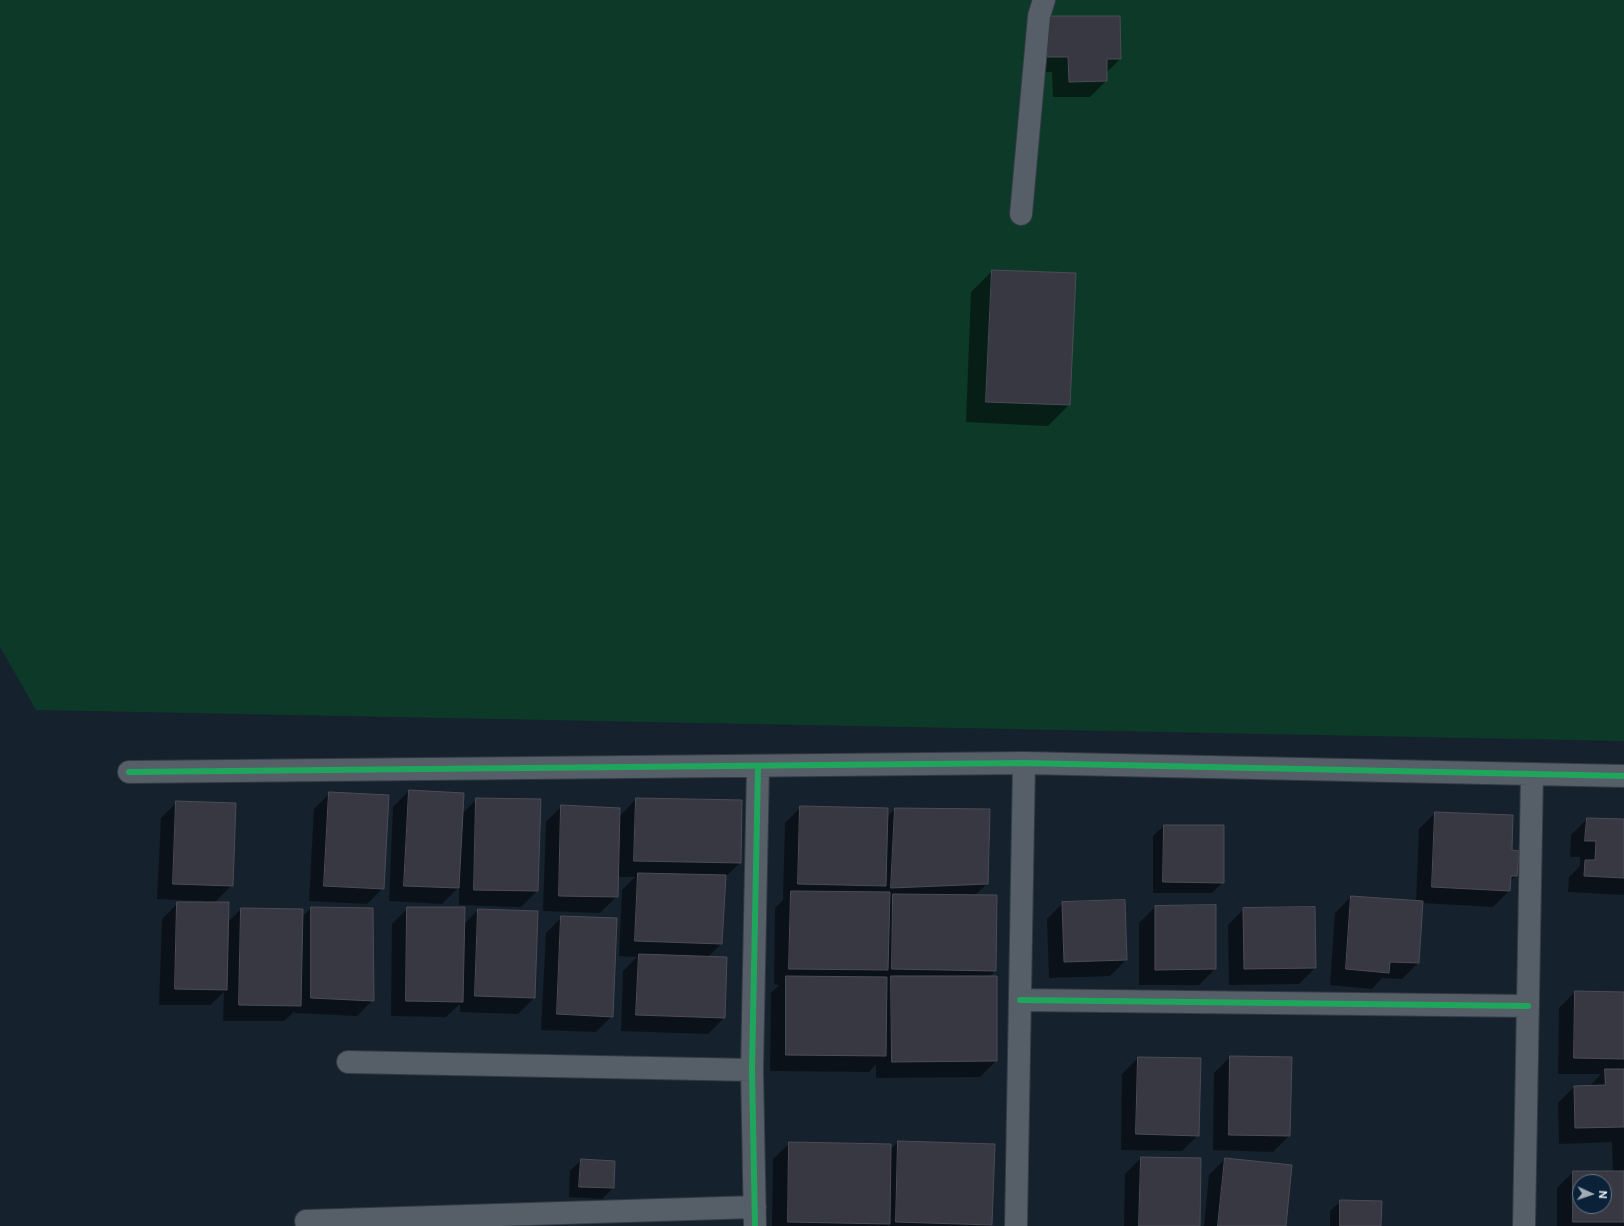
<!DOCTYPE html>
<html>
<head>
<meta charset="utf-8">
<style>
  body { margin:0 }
  #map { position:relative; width:1624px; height:1226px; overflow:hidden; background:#15212d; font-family:"DM Sans",sans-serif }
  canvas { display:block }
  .north { position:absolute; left:1572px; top:1174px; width:40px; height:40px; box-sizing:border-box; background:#0b2137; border:1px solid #657687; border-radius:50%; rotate:93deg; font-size:11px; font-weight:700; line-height:16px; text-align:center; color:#edf5fe }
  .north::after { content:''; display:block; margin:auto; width:14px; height:18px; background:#a1abb5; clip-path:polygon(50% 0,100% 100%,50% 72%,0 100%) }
</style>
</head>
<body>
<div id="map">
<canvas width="1624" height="1226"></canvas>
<div class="north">N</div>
</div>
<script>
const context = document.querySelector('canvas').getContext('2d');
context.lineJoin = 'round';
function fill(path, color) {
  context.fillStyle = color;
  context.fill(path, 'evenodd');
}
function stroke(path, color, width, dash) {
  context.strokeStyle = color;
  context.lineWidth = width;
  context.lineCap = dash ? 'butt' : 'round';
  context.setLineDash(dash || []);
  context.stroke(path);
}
fill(new Path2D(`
  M0,0H1624V741L36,710L0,647Z`), '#0d3928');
fill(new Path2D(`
  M1032,33L1120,59L1106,73V81L1090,97H1053L1052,72L1032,73Z
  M992,271L1069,405L1048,426L966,422L971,292Z
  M409,791L462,814L477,799L537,891L521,907L459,905V887L442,904L389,901L393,807Z
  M330,793L383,888L367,904L309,901L314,809Z
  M636,799L740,863L724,878L721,944L707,958H726L724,1018L708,1034L621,1031L623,971L637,957L619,956L622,890L635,877H617V896L600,913L543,911L546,822L562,806L619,817Z
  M177,802L232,885L214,903L228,922L241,909L302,917L311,908L373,1000L357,1016L295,1013V1011L284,1021H223L224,992L210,1005H159L162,919L178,903H205V901L157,899L161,818Z
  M801,807L887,817L895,809L987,884L975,895L995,971L989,977L996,1061L980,1077L876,1078V1064L869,1072L770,1071L771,993L779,985L774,984L775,908L783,900L785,823Z
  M1435,813L1511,851L1516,876L1509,882V891L1493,907L1422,903L1418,963L1402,979L1382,978L1372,989L1330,985L1335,913L1351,897L1416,902L1419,829Z
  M1587,819L1624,820V895L1568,892L1569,877L1580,866V857H1570L1571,835Z
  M1164,826H1223V882L1212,893H1153V836Z
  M1063,903L1126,960L1110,976L1049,978L1047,919Z
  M1155,907L1215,969L1199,985H1139V923Z
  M408,908L463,925L478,910L534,998L518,1014L460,1012V1004L446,1017L391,1016L392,924Z
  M1244,909L1315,968L1299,984L1229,985L1228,925Z
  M562,917L612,1016L596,1032L541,1030L546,933Z
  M1575,992L1624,993V1226H1557V1188L1573,1172H1613L1612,1142L1559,1144L1558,1103L1574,1087H1589L1601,1074H1558L1559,1008ZM1580,1182H1604V1206H1580Z
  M1230,1057L1289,1136L1273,1152L1213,1150L1214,1073Z
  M1138,1058L1198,1135L1182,1151L1121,1150L1122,1074Z
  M898,1142L991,1224L989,1226H772L773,1159L790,1143L890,1150Z
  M1141,1158L1199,1226H1124L1125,1174Z
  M1225,1159L1285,1226H1204L1209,1175Z
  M581,1160L613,1188L602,1199L569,1197L570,1171Z
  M1341,1201L1380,1226H1330V1211Z`), '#0007');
const building = new Path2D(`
  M1048,16H1120L1121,59H1107V81L1069,82L1068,57H1048Z
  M992,270L1076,273L1070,405L986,402Z
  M409,790L464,793L459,888L404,886Z
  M329,792L389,795L384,889L324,886Z
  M476,798L541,799L538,891L474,890Z
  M636,798L742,800L741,863L634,861Z
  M176,801L236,803L233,886L173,884Z
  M561,805L620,808L618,897L559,896Z
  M800,806L888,808L886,886L798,884Z
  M895,808L990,809L988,884L891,888Z
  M1435,812L1513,815L1512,850L1519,851L1517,876H1511L1510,891L1432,887Z
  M1587,818L1624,819V878L1584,876L1585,860H1595L1596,841H1585Z
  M1164,825H1224V883L1163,882Z
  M638,873L726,875L722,944L635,941Z
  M791,891L890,892L888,970L789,969Z
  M893,894L997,895L996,971L892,969Z
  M1351,896L1423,901L1419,963L1390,962L1389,973L1346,969Z
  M1125,900L1127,960L1064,962L1062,902Z
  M177,902H229L227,990L175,989Z
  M1216,905V969L1155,970V906Z
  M311,907L373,908L374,1001L311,998Z
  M407,907H465L463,1002L406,1001Z
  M1315,907L1316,968L1244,969L1243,908Z
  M241,908L303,909L301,1006L239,1005Z
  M478,909L538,911L535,998L475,996Z
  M561,916L617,918L613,1017L557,1014Z
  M639,954L727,957L725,1018L636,1015Z
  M786,976L887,977L886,1056L786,1055Z
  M891,976H997V1061L892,1062Z
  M1575,991L1624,992V1059L1574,1058Z
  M1230,1056L1292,1057L1290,1136L1229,1135Z
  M1138,1057L1201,1058L1199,1136L1136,1134Z
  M1605,1069H1624V1127L1575,1128L1574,1086L1605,1085Z
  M898,1141L995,1144L992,1225L896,1222Z
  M789,1142L891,1144L890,1224L788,1222Z
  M1141,1157L1201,1158L1200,1226H1139Z
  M1225,1158L1292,1165L1286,1226H1218Z
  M581,1159L615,1161L614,1188L579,1187Z
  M1573,1171H1624V1222H1573ZM1580,1182H1604V1206H1580Z
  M1340,1200L1382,1201L1381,1226H1340Z`);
fill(building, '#373841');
stroke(building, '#4c4c56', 1);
const street = new Path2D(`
  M1021,214L1039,16L1044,0
  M129,772L1024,763L1624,776
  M1020,1000L1528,1006
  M348,1062L752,1070
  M306,1221L755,1207
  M755,1226L752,1070L758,767
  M1016,1226L1024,763
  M1524,1226L1532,774`);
stroke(street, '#323a43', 24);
stroke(street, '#565f68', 22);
stroke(new Path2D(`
  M129,772L1024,763L1624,776
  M1020,1000L1528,1006
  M755,1226L752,1070L758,767`), '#20a55d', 6);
</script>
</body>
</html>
